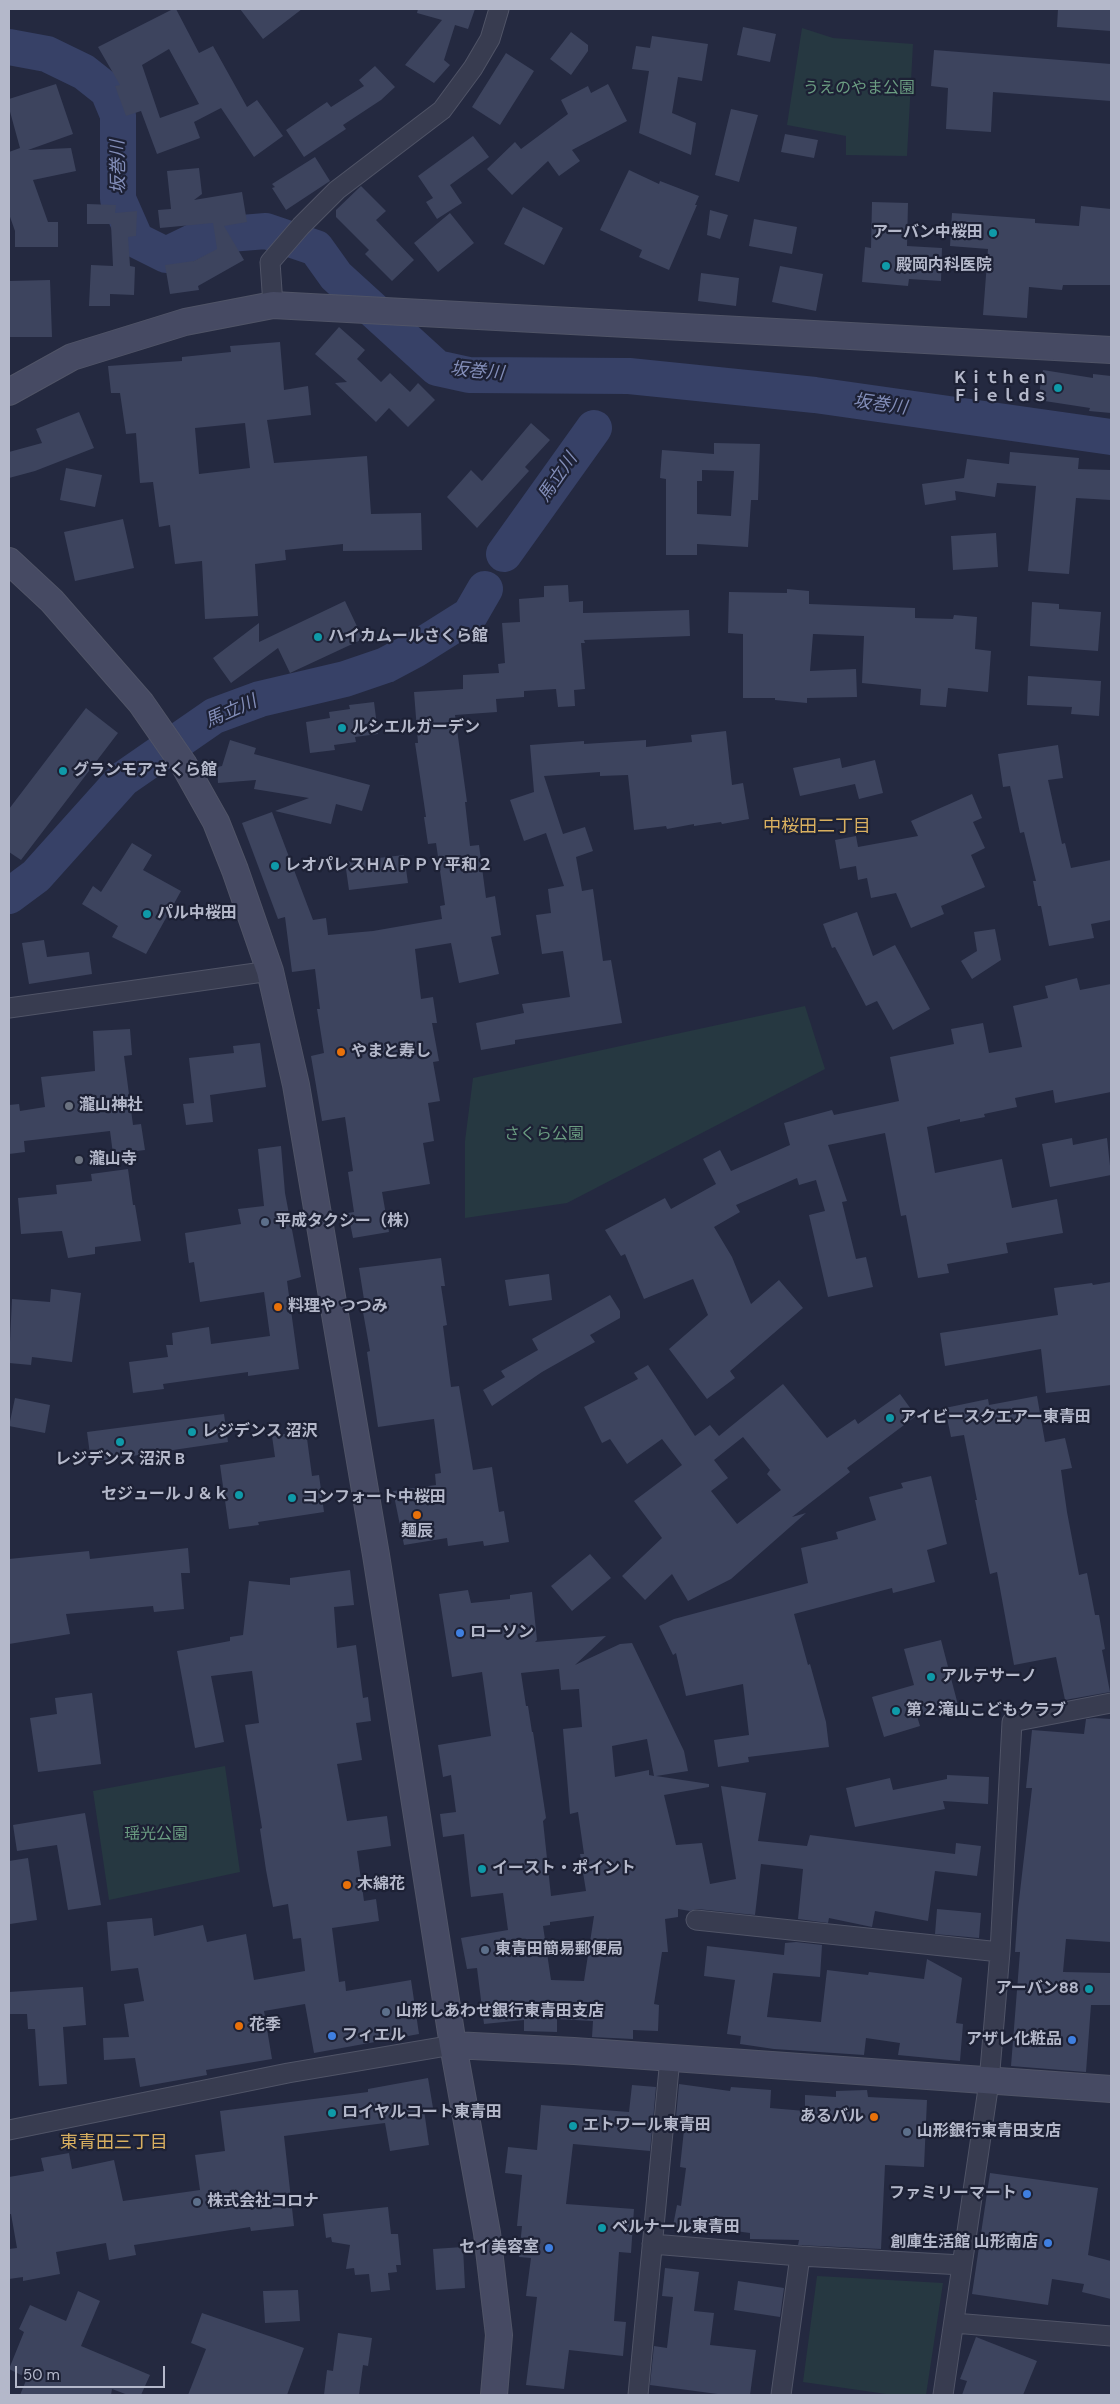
<!DOCTYPE html>
<html>
<head>
<meta charset="utf-8">
<style>
  body { margin:0 }
  #map { position:relative; width:1120px; height:2404px; overflow:hidden; background:#242940; font-family:"DM Sans",sans-serif }
  canvas { display:block }
  .frame { position:absolute; inset:0; border:10px solid #b4b8ca; pointer-events:none }
  .scale { position:absolute; left:15px; top:2366px; width:150px; height:22px; box-sizing:border-box; border:2px solid #b4b8ca; border-top:0; padding-left:6px; font-size:15px; line-height:18px; white-space:nowrap; color:#b4b8ca; -webkit-text-stroke:4px #1d2135; paint-order:stroke }
</style>
</head>
<body>
<div id="map">
<canvas width="1120" height="2404"></canvas>
<div class="frame"></div>
<div class="scale">50 m</div>
</div>
<script>
const context = document.querySelector('canvas').getContext('2d');
context.lineJoin = 'round';
function fill(path, color) {
  context.fillStyle = color;
  context.fill(path, 'evenodd');
}
function stroke(path, color, width, dash) {
  context.strokeStyle = color;
  context.lineWidth = width;
  context.lineCap = dash ? 'butt' : 'round';
  context.setLineDash(dash || []);
  context.stroke(path);
}
function drawText(font, color, halo, rows, align = 'center') {
  context.font = font + ' "DM Sans","Noto Sans JP",sans-serif';
  context.lineWidth = 4.5;
  context.setLineDash([]);
  context.textBaseline = 'middle';
  context.strokeStyle = halo;
  context.fillStyle = color;
  for (const [text, x, y, turn = 0] of rows) {
    context.save();
    context.translate(x, y);
    context.rotate((+turn || 0) * Math.PI / 180);
    context.textAlign = isNaN(turn) ? turn : align;
    if (halo) context.strokeText(text, 0, 0);
    context.fillText(text, 0, 0);
    context.restore();
  }
}
fill(new Path2D(`
  M802,28L833,38L913,44L907,156L846,155V136L787,125Z
  M805,1006L825,1069L567,1203L465,1218V1141L473,1078Z
  M225,1766L240,1872L109,1900L93,1791Z
  M817,2276L943,2283L926,2395H893L803,2382Z`), '#263841');
stroke(new Path2D(`
  M9,47L47,54L84,72L108,91L118,115V199L136,240L166,255L205,236L266,231L316,248L336,276L437,368L469,375L629,376L815,395L1111,437
  M504,554L594,428
  M9,896L36,876L123,779L214,716L260,699L345,679L386,665L416,649L470,615L485,589`), '#374167', 36);
fill(new Path2D(`
  M173,9H176L199,53L213,46L247,107L257,100L283,136L254,157L221,108L194,122L200,138L157,154L141,111L126,116L115,86L120,85L98,47ZM169,49L199,104L160,118L142,65Z
  M240,9H302L263,39Z
  M418,9H475L468,29L455,25L444,60L450,65L434,83L405,65L442,20L417,13Z
  M1058,9H1111V31L1057,27Z
  M743,27L776,34L770,62L737,55Z
  M571,32L588,45V51L571,75L550,59Z
  M652,36L708,44L702,81L678,77L672,113L696,123L691,155L639,133L649,71L632,69L636,46L650,48Z
  M934,50L1111,64V101L993,92L991,132L946,129L948,88L931,86Z
  M506,53L534,71L500,125L472,107Z
  M375,66L395,87L381,100L343,125L346,129L304,157L286,130L327,102L331,107L364,86L359,80Z
  M56,84L73,134L28,150L71,148L76,171L33,180L48,222H58V247H15V231L9,214V152L20,148L9,108V99Z
  M608,84L627,121L572,150L580,161L559,176L548,161L512,195L487,169L515,142L521,149L568,114L561,100L588,86L591,93Z
  M731,109L758,115L739,182L715,175Z
  M785,134L818,140L814,158L781,152Z
  M473,136L489,157L450,185L462,203L437,219L426,202L433,198L418,176Z
  M315,157L330,181L286,210L272,188L275,187L272,184Z
  M199,168L202,194L194,200L242,192L247,222L224,226L244,260L198,286L199,290L170,294L165,265L194,261L217,249L213,223L160,228L158,210L171,209L167,171Z
  M629,170L659,184L660,181L699,196L695,205H697L669,270L639,257L642,250L600,230Z
  M361,186L386,211L376,220L414,260L392,281L365,254L369,250L336,217V210Z
  M872,202L908,203L907,246L942,248L941,281L909,279L908,286L862,282L865,247L871,248Z
  M87,204L116,205L115,213L137,211L136,236L128,237L130,266L135,267L134,295L110,294V306H89L91,265L113,266L111,224H87Z
  M1081,206L1111,209V285H1063L1062,290L1029,287L1027,318L983,315L988,249L950,246L952,213L1035,219V223L1079,226Z
  M523,207L563,228L544,265L504,244Z
  M710,210L728,215L720,239L707,235Z
  M450,213L474,243L438,272L414,243Z
  M754,219L797,227L792,254L749,246Z
  M780,266L823,274L816,311L772,302Z
  M701,273L739,278L736,306L698,301Z
  M50,280L52,337H9V281Z
  M339,327L365,350L357,359L381,382L390,373L410,392L418,383L435,400L408,427L389,408L376,422L335,383L347,382L315,354Z
  M280,342L284,390L308,386L311,415L267,420L274,463L367,456L371,514L421,513L422,550L343,551V544L285,550L286,560L255,564L258,616L205,619L202,561L175,564L170,525L159,527L153,482L140,483L136,433L126,434L120,393H111L108,366L182,361V357L231,352L230,346ZM245,423L250,468L199,474L195,428Z
  M1043,370L1093,378V374L1111,376V413L1089,411L1090,408L1038,400Z
  M79,412L94,448L35,471L9,478V452L42,443L36,429Z
  M531,423L550,440L525,467L529,471L477,528L447,497L471,470L482,481Z
  M714,443L760,444L758,500H751L748,547L697,544V555H666V479L660,478L662,450L714,454ZM702,470L734,471L731,516L697,514V481H702Z
  M1010,452L1079,458L1078,469L1111,470V500L1076,498L1069,574L1028,571L1036,486L997,483L995,497L955,491L956,500L925,505L922,484L964,478L967,459L1009,464Z
  M66,468L102,475L95,507L60,500Z
  M123,519L134,568L75,581L64,532Z
  M996,533L998,567L953,570L951,536Z
  M568,585L569,602L583,601V613L689,610L690,636L584,640L585,643H581L585,689L574,690L575,706L558,707L556,689L524,691V697L496,699L497,712L455,715L467,802H465L470,846L479,845L486,898L495,896L501,935L491,937L499,974L459,983L451,943L415,949L421,999L433,997L437,1023H432L439,1061L433,1062L440,1101L428,1103L434,1141L423,1143L430,1184L382,1192L389,1232L353,1238L348,1213L354,1212L348,1172L353,1171L345,1117L322,1121L311,1056L324,1053L317,1009H320L315,969L292,972L285,917L278,919L242,823L272,812L313,920L326,918L328,935L373,931L442,919L440,906L445,905L436,843L428,844L424,817H426L415,743H418L414,692L463,689V675L499,673L498,664L505,663L502,623L520,622L519,599L544,597V586Z
  M787,589L809,591V604L915,608V618L953,619L954,615L977,617L975,649L991,651L988,692L948,688L946,707L920,705L921,689L862,683L864,636L813,634L810,671L856,669L857,697L807,698V703L775,700V698H743V634L728,633L729,592L787,593Z
  M345,601L363,639L290,673L278,648L231,683L213,658L259,623V642Z
  M1032,602L1059,604V609L1101,612L1098,651L1030,646Z
  M1028,676L1101,681L1099,716L1071,714L1072,707L1027,705Z
  M374,702L378,734L355,737L356,742L334,745L335,750L310,753L306,722L330,718L329,712L350,709L349,705Z
  M86,708L118,733L21,860L9,852V809Z
  M726,731L732,785L743,783L749,819L722,824L721,822L694,826V824L667,829L666,826L634,830L628,775L600,776V772L544,776L563,834L585,827L593,851L576,857L582,891L593,889L603,961L611,960L622,1023L515,1040V1044L481,1050L476,1023L524,1013L522,1004L570,997L563,951L542,954L536,915L551,913L548,889L564,886L546,833L524,841L510,800L534,792L530,745L584,741V744L646,740V747L692,742L691,735Z
  M230,740L256,748L254,754L370,785L362,811L336,804L331,824L275,811L309,798L254,789L256,780L218,783L217,767L222,766Z
  M1058,745L1063,778L1048,780L1062,844L1065,843L1071,868L1111,860V920L1091,924L1094,938L1049,946L1041,906H1038L1033,881H1036L1024,832L1020,833L1010,786L1003,787L998,754Z
  M840,758L842,768L875,760L883,793L859,799L855,784L800,796L793,768Z
  M972,794L982,818L973,822L985,848L971,855L985,887L941,906L944,914L911,928L896,893L871,898L867,878L858,880L856,866L840,869L835,840L856,836L858,847L918,836L911,821Z
  M132,843L152,855L143,870L181,891L146,954L112,937L118,926L82,904L93,886L101,892Z
  M404,855L408,883L349,890L345,862Z
  M857,912L873,956L895,945L930,1009L893,1030L877,1001L866,1006L835,947L832,948L823,924Z
  M995,929L1001,960L972,979L961,961L977,951L974,932Z
  M44,940L47,957L89,952L92,974L29,984L22,943Z
  M1077,978L1080,990L1111,984V1092L1055,1103L1053,1090L1015,1098L1017,1107L984,1114L985,1117L960,1122V1119L927,1127L935,1173L1002,1159L1012,1208L1057,1199L1063,1233L1006,1243L1008,1253L947,1264L949,1273L918,1278L906,1215L901,1216L885,1133L828,1145L847,1201L842,1202L856,1259L866,1257L873,1287L828,1297L809,1215L825,1211L816,1180L799,1185L797,1178L736,1205L740,1212L714,1227L732,1257L751,1304L779,1280L803,1308L730,1371L735,1378L707,1399L669,1349L708,1315L693,1279L644,1299L625,1254L621,1256L605,1230L665,1198L671,1209L716,1184L703,1159L720,1150L731,1171L790,1145L784,1123L832,1110L834,1115L899,1101L890,1057L954,1044L951,1029L983,1023L989,1053L1022,1047L1013,1006L1048,998L1045,986Z
  M130,1029L132,1055L124,1056L133,1125L141,1124L145,1150L113,1154L110,1131L24,1141L25,1152L9,1154V1105L19,1104L20,1111L45,1107L41,1077L95,1071L93,1031Z
  M260,1043L266,1087L210,1095L213,1122L186,1125L183,1104L194,1103L189,1058L234,1053L233,1046Z
  M1072,1138L1073,1145L1107,1138L1111,1175L1050,1187L1042,1144Z
  M281,1146L285,1193L301,1277L287,1281L299,1369L248,1376V1372L163,1384L164,1389L133,1393L129,1362L168,1357L166,1345H173L172,1333L209,1327L211,1344L270,1336L264,1292L200,1302L194,1262L189,1263L185,1233L241,1224L238,1209L264,1206L258,1149Z
  M128,1169L133,1205H135L141,1241L95,1247V1254L68,1258L62,1231L21,1234L18,1198L57,1194L56,1185L92,1181L91,1174Z
  M441,1258L445,1286H441L447,1325L443,1326L451,1387L459,1386L473,1470L492,1467L499,1512L504,1511L509,1542L484,1546L483,1541L448,1546L447,1538L404,1545L393,1491L436,1485L435,1474L441,1473L434,1419L378,1427L367,1352L370,1351L363,1312H366L359,1268Z
  M549,1274L552,1300L509,1306L505,1280Z
  M1111,1282V1385L1046,1393L1041,1349L945,1366L940,1333L1058,1315L1054,1288L1092,1283L1093,1285Z
  M51,1289L81,1293L72,1362L32,1357L31,1365L9,1363L12,1299L50,1302Z
  M610,1295L620,1311V1318L590,1335L595,1342L542,1372L492,1406L483,1390L505,1377L501,1371L538,1350L532,1339Z
  M648,1365L695,1436L710,1425L719,1436L783,1384L827,1438L855,1419L858,1424L900,1394L916,1416L847,1468L850,1472L792,1517L806,1513L731,1579L688,1601L672,1574L645,1600L622,1576L662,1538L634,1501L682,1465L662,1439L627,1464L610,1439L602,1443L584,1407L638,1379L634,1373ZM743,1437L770,1470L767,1474L781,1490L737,1524L711,1491L728,1478L714,1460Z
  M1037,1396L1045,1442L1065,1438L1072,1468L1061,1470L1067,1512L1079,1575L1087,1573L1095,1615H1099L1105,1649L1102,1650L1110,1692L1065,1700L1056,1657L1014,1665L997,1572L990,1574L975,1500H977L964,1435L951,1437L945,1408L988,1399L989,1405Z
  M15,1398L50,1405L45,1433L9,1426Z
  M224,1414L228,1442L91,1462L87,1432Z
  M306,1431L312,1476L319,1475L324,1512L258,1522L259,1525L229,1529L220,1465L275,1457L272,1436Z
  M931,1476L947,1544L927,1550L935,1582L893,1593L892,1588L794,1614L808,1665L810,1664L826,1722L829,1747L748,1757L749,1762L718,1767L714,1740L749,1735L743,1684L686,1696L676,1653L673,1655L659,1626L674,1619L808,1583L801,1548L838,1539L836,1532L876,1520L869,1497L903,1488L901,1483Z
  M188,1548L190,1573H181L184,1609L154,1612L153,1606L66,1614L70,1634L9,1644V1559L89,1551L90,1559Z
  M590,1554L611,1578L572,1611L551,1586Z
  M350,1570L354,1605L334,1607L337,1648L356,1645L363,1698L368,1697L371,1721L356,1723L362,1760L337,1764L347,1821L387,1816L391,1846L357,1851L364,1901L376,1899L379,1921L332,1928L339,1982L345,1981L346,1991L411,1980L419,2034L314,2053L305,2004L264,2011L272,2059L206,2070L207,2075L140,2087L135,2058L104,2060L103,2038L129,2037L124,2004L144,2001L138,1968L111,1971L107,1922L152,1918L154,1936L203,1925L207,1942L246,1934L254,1980L305,1971L301,1938L293,1939L288,1904L273,1907L266,1870L260,1829L262,1828L245,1725L259,1723L252,1671L211,1676L224,1742L195,1748L177,1651L230,1641V1637L243,1635L249,1581L290,1585V1578Z
  M468,1590L471,1603L510,1599V1595L532,1592L537,1640L535,1642L606,1636L575,1665L620,1644L632,1643L684,1751L688,1771L656,1776L709,1784V1787L664,1795L676,1845L702,1843L710,1884L736,1879L721,1786L766,1793L758,1841L807,1846L810,1835L955,1854L956,1843L981,1846L977,1876L935,1871L928,1921L875,1911L872,1927L829,1918L828,1923L798,1919L803,1869L761,1864L755,1915L697,1909L690,1911L678,1909V1917L665,1919L668,1952H662L654,2004L659,2005L658,2031L633,2030V2039L592,2037L593,2021L557,2019V2032L524,2031V2020L484,2024L477,1968L467,1969L461,1938L508,1930L503,1893L471,1897L464,1834L443,1837L440,1814L456,1812L451,1775L443,1777L438,1745L491,1736L482,1672L452,1677L439,1594ZM559,1669L561,1690L579,1689L582,1727L563,1729L570,1814L578,1812L584,1854H580L586,1891L551,1896L543,1821L546,1818L533,1732H532L528,1706H526L521,1673ZM647,1739L654,1776L649,1775V1770L615,1777L612,1746ZM594,1916L584,1981L551,1980L543,1926L550,1925V1922Z
  M941,1640L958,1705L917,1716L920,1726L884,1737L872,1697L914,1685L904,1649Z
  M92,1693L101,1764L38,1772L30,1718L57,1714L55,1698Z
  M1095,1718L1111,1719V1942L1066,1939L1063,1972L1111,1973V2005H1091L1086,2072L1011,2066L1020,1952H1015L1018,1909L1032,1788H1026L1032,1730L1084,1734L1086,1719Z
  M947,1775L989,1777L988,1804L943,1801L945,1809L855,1827L846,1788L890,1778L893,1790L947,1779Z
  M85,1813L101,1905L68,1910L57,1845L17,1851L13,1825Z
  M28,1858L37,1920L10,1924L9,1861Z
  M937,1909L981,1913L979,1938L935,1934Z
  M796,1942L822,1945L820,1977L773,1973L767,2017L821,2022L827,1970L868,1975L869,1972L924,1979L927,1959L962,1978L956,2023L963,2024L960,2061L898,2055L900,2043L866,2038L864,2055L774,2049L740,2044L741,2036L727,2034L735,1980L704,1976L707,1946L784,1955L785,1943Z
  M83,1987L86,2025L63,2027L67,2084L39,2086L35,2029H28L27,2014H9V1992Z
  M428,2078L433,2108L424,2110L429,2145L390,2151L385,2123L284,2136L294,2226L251,2231L250,2227L134,2245L136,2255L109,2260L106,2243L56,2252L60,2274L23,2281V2277L9,2279V2249L17,2248L11,2214H9V2177L44,2171L41,2158L69,2153L72,2169L114,2160L123,2201L200,2190L195,2155L225,2151L220,2111L368,2092V2089Z
  M679,2084L730,2091L731,2087L771,2090L770,2108L805,2111V2095L836,2097V2091L867,2090L868,2097L927,2100L924,2167L885,2165L881,2249L798,2245L799,2240L750,2239V2233L705,2227V2231L673,2226L677,2205L681,2206L686,2168L680,2167L684,2130L675,2128Z
  M632,2085L656,2087L650,2151L573,2144L566,2204L634,2209L631,2253L619,2252L614,2321L626,2322L623,2356L569,2350L564,2389L526,2385L537,2297L526,2296L531,2258L519,2257L522,2226H517L522,2175L505,2173L508,2147L537,2150L541,2105L629,2112Z
  M990,2173L1098,2188L1088,2255L1111,2261V2299L1082,2292L1084,2284L1052,2279L1048,2305L972,2294Z
  M388,2207L391,2234H398L401,2265H396L397,2272L388,2273L390,2290L371,2292L369,2274L355,2275L354,2268L346,2269L350,2245L332,2242L331,2237L326,2238L323,2214Z
  M463,2247L465,2288L436,2290L433,2249Z
  M665,2268L699,2272L694,2311L714,2313L710,2345L756,2350L750,2395H725L650,2385L654,2346L667,2348L673,2297L662,2296Z
  M738,2281L784,2288L780,2317L734,2310Z
  M298,2290L300,2321L265,2323L263,2291Z
  M78,2291L100,2301L81,2346L150,2375L141,2395H128L112,2389L111,2395H20L27,2378L9,2369L24,2332L19,2329L30,2305L66,2321Z
  M202,2313L304,2348L287,2395H188L206,2349L191,2343Z
  M338,2333L372,2338L368,2366L363,2365L359,2395H324L327,2370L333,2371Z
  M976,2337L1037,2361L1023,2395H962L967,2381L960,2379Z`), '#3d445e');
const street = new Path2D(`
  M273,305L270,262L301,226L337,190L442,110L473,68L490,39L499,9
  M9,1008L270,971
  M696,1920L1000,1952
  M9,2130L288,2073L453,2045
  M652,2244L800,2256L962,2265
  M954,2323L1111,2336
  M638,2395L670,2058
  M781,2395L800,2256
  M943,2395L989,2082L1000,1952L1012,1722L1111,1703`);
const secondary = new Path2D(`
  M9,392L72,357L185,322L273,305L1111,350
  M9,561L52,601L141,703L184,765L216,822L235,870L270,971L296,1085L376,1555L453,2045L487,2233L499,2335L494,2395
  M453,2045L574,2051L1111,2089`);
stroke(street, '#505467', 21);
stroke(secondary, '#505467', 28);
stroke(street, '#383c50', 19);
stroke(secondary, '#464a63', 26);
for (const [x, y, r, color] of [
  [993,233,5,"#0f9aa8"],
  [886,266,5,"#0f9aa8"],
  [1058,388,5,"#0f9aa8"],
  [318,637,5,"#0f9aa8"],
  [342,728,5,"#0f9aa8"],
  [63,771,5,"#0f9aa8"],
  [275,866,5,"#0f9aa8"],
  [147,914,5,"#0f9aa8"],
  [341,1052,5,"#e8710a"],
  [69,1106,5,"#6b7280"],
  [79,1160,5,"#6b7280"],
  [265,1222,5,"#5c6f8a"],
  [278,1307,5,"#e8710a"],
  [890,1418,5,"#0f9aa8"],
  [192,1432,5,"#0f9aa8"],
  [120,1442,5,"#0f9aa8"],
  [239,1495,5,"#0f9aa8"],
  [292,1498,5,"#0f9aa8"],
  [417,1515,5,"#e8710a"],
  [460,1633,5,"#3f7fe0"],
  [931,1677,5,"#0f9aa8"],
  [896,1711,5,"#0f9aa8"],
  [482,1869,5,"#0f9aa8"],
  [347,1885,5,"#e8710a"],
  [485,1950,5,"#5c6f8a"],
  [1089,1989,5,"#0f9aa8"],
  [386,2012,5,"#5c6f8a"],
  [239,2026,5,"#e8710a"],
  [332,2036,5,"#3f7fe0"],
  [1072,2040,5,"#3f7fe0"],
  [332,2113,5,"#0f9aa8"],
  [874,2117,5,"#e8710a"],
  [573,2126,5,"#0f9aa8"],
  [907,2132,5,"#5c6f8a"],
  [1027,2194,5,"#3f7fe0"],
  [197,2202,5,"#5c6f8a"],
  [602,2228,5,"#0f9aa8"],
  [1048,2243,5,"#3f7fe0"],
  [549,2248,5,"#3f7fe0"]
]) {
  const dot = new Path2D();
  dot.arc(x, y, r, 0, 2 * Math.PI);
  context.fillStyle = color;
  context.fill(dot);
  stroke(dot, '#1d2135', 2);
}
drawText('16px', '#6a9c81', '#1d2135', [
  ["うえのやま公園",859,89],
  ["さくら公園",544,1135],
  ["瑶光公園",156,1835]
]);
drawText('bold 16px', '#b4b8ca', '#1d2135', [
  ["アーバン中桜田",983,233,"right"],
  ["殿岡内科医院",896,266],
  ["Ｋｉｔｈｅｎ",1048,379,"right"],
  ["Ｆｉｅｌｄｓ",1048,397,"right"],
  ["ハイカムールさくら館",328,637],
  ["ルシエルガーデン",352,728],
  ["グランモアさくら館",73,771],
  ["レオパレスＨＡＰＰＹ平和２",285,866],
  ["パル中桜田",157,914],
  ["やまと寿し",351,1052],
  ["瀧山神社",79,1106],
  ["瀧山寺",89,1160],
  ["平成タクシー（株）",275,1222],
  ["料理や つつみ",288,1307],
  ["アイビースクエアー東青田",900,1418],
  ["レジデンス 沼沢",202,1432],
  ["レジデンス 沼沢 B",120,1460,"center"],
  ["セジュールＪ＆ｋ",229,1495,"right"],
  ["コンフォート中桜田",302,1498],
  ["麺辰",417,1532,"center"],
  ["ローソン",470,1633],
  ["アルテサーノ",941,1677],
  ["第２滝山こどもクラブ",906,1711],
  ["イースト・ポイント",492,1869],
  ["木綿花",357,1885],
  ["東青田簡易郵便局",495,1950],
  ["アーバン88",1079,1989,"right"],
  ["山形しあわせ銀行東青田支店",396,2012],
  ["花季",249,2026],
  ["フィエル",342,2036],
  ["アザレ化粧品",1062,2040,"right"],
  ["ロイヤルコート東青田",342,2113],
  ["あるバル",864,2117,"right"],
  ["エトワール東青田",583,2126],
  ["山形銀行東青田支店",917,2132],
  ["ファミリーマート",1017,2194,"right"],
  ["株式会社コロナ",207,2202],
  ["ベルナール東青田",612,2228],
  ["創庫生活館 山形南店",1038,2243,"right"],
  ["セイ美容室",539,2248,"right"]
], 'left');
drawText('italic 18px', '#828db8', '#1d2135', [
  ["坂巻川",119,167,-91],
  ["坂巻川",477,372,5],
  ["坂巻川",880,405,8],
  ["馬立川",558,478,-55],
  ["馬立川",231,712,-24]
]);
drawText('18px', '#d9b060', '#1d2135', [
  ["中桜田二丁目",817,827],
  ["東青田三丁目",114,2143]
]);
</script>
</body>
</html>
